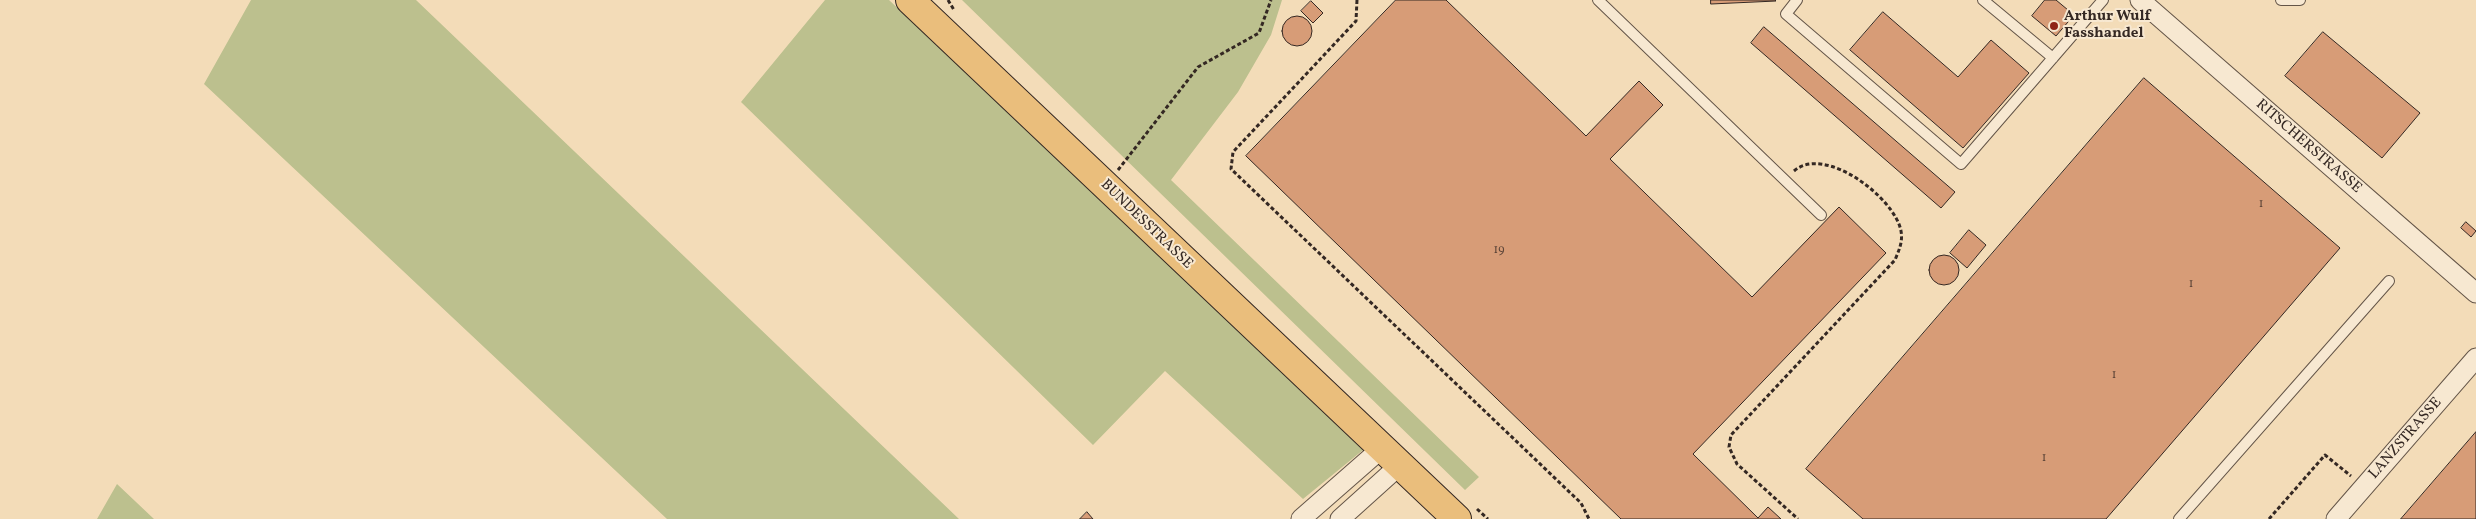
<!DOCTYPE html>
<html>
<head>
<meta charset="utf-8">
<style>
  body { margin:0 }
  canvas { display:block; background:#f3dcb8 }
</style>
</head>
<body>
<canvas width="2476" height="519"></canvas>
<script>
const context = document.querySelector('canvas').getContext('2d');
context.lineJoin = 'round';
function fill(path, color) {
  context.fillStyle = color;
  context.fill(path, 'evenodd');
}
function stroke(path, color, width, dash) {
  context.strokeStyle = color;
  context.lineWidth = width;
  context.lineCap = dash ? 'butt' : 'round';
  context.setLineDash(dash || []);
  context.stroke(path);
}
function drawText(font, color, halo, rows, align = 'center') {
  context.font = font + ' Vollkorn,serif';
  context.lineWidth = 4;
  context.setLineDash([]);
  context.textBaseline = 'middle';
  context.strokeStyle = halo;
  context.fillStyle = color;
  for (const [text, x, y, turn = 0] of rows) {
    context.save();
    context.translate(x, y);
    context.rotate((+turn || 0) * Math.PI / 180);
    context.textAlign = isNaN(turn) ? turn : align;
    if (halo) context.strokeText(text, 0, 0);
    context.fillText(text, 0, 0);
    context.restore();
  }
}
fill(new Path2D(`
  M251,0H416L959,519H667L204,84Z
  M825,0H889L1222,313L1363,450L1303,499L1165,371L1093,445L741,102Z
  M962,0H1282L1271,35L1238,92L1171,180L1479,477L1465,490Z
  M117,484L154,519H97Z`), '#bcc08e');
const building = new Path2D(`
  M1396,0H1446L1586,136L1639,81L1663,105L1610,159L1752,297L1839,207L1886,253L1693,454L1758,518L1768,507L1781,519H1621L1246,156Z
  M1711,0H1775L1776,1L1711,4Z
  M2045,0H2056L2074,15L2056,36L2032,16Z
  M1311,1L1323,13L1313,23L1301,11Z
  M1883,12L1958,77L1991,40L2029,73L1963,148L1850,50Z
  M1282 31a15 15 0 1 1 30 0a15 15 0 1 1-30 0Z
  M1764,27L1955,192L1941,208L1751,43Z
  M2323,32L2420,113L2382,158L2285,76Z
  M2144,78L2340,248L2106,519H1863L1806,469Z
  M2466,222L2476,231L2471,237L2461,228Z
  M1969,230L1986,245L1967,268L1950,253Z
  M1929 270a15 15 0 1 1 30 0a15 15 0 1 1-30 0Z
  M2476,432V519H2401Z
  M1087,512L1093,519H1080Z`);
fill(building, '#d79c77');
stroke(building, '#342823', 1);
const service = new Path2D(`
  M1598,0L1821,215
  M1797,0L1786,14L1961,164L2103,0
  M1983,0L2053,58
  M2281,0H2300
  M2179,519L2389,281`);
const minor = new Path2D(`
  M2140,0L2476,293
  M1301,519L1382,448
  M1340,519L1400,465
  M2336,519L2476,358`);
const primary = new Path2D(`
  M910,0L1457,519`);
stroke(service, '#645548', 12);
stroke(minor, '#645548', 21);
stroke(primary, '#342823', 30);
stroke(new Path2D(`
  M948,0L954,10
  M1357,0L1356,21L1233,152L1231,169L1581,503L1589,519
  M1118,170L1198,67L1259,33L1271,0
  M1794,171C1825,144 1895,198 1901,231C1903,242 1899,250 1895,260L1731,435L1729,447L1737,464L1798,519
  M1477,509L1488,519
  M2269,519L2325,455L2351,476`), '#342823', 3, [4, 2.5]);
stroke(service, '#f7e8d1', 10);
stroke(minor, '#f7e8d1', 19);
stroke(primary, '#eabe7c', 28);
for (const [x, y, r, color] of [
  [2054,26,5,"#8f2418"]
]) {
  const dot = new Path2D();
  dot.arc(x, y, r, 0, 2 * Math.PI);
  context.fillStyle = color;
  context.fill(dot);
  stroke(dot, '#f7e8d1', 2);
}
drawText('12px', '#5d4538', null, [
  ["1",2261,205],
  ["19",1499,251],
  ["1",2191,285],
  ["1",2114,376],
  ["1",2044,459]
]);
drawText('bold 15px', '#342823', '#f7e8d1', [
  ["Arthur Wulf",2064,17],
  ["Fasshandel",2064,34]
], 'left');
drawText('15px', '#342823', '#f7e8d1', [
  ["RITSCHERSTRASSE",2308,147,41],
  ["BUNDESSTRASSE",1146,225,44],
  ["LANZSTRASSE",2406,439,-49]
]);
</script>
</body>
</html>
